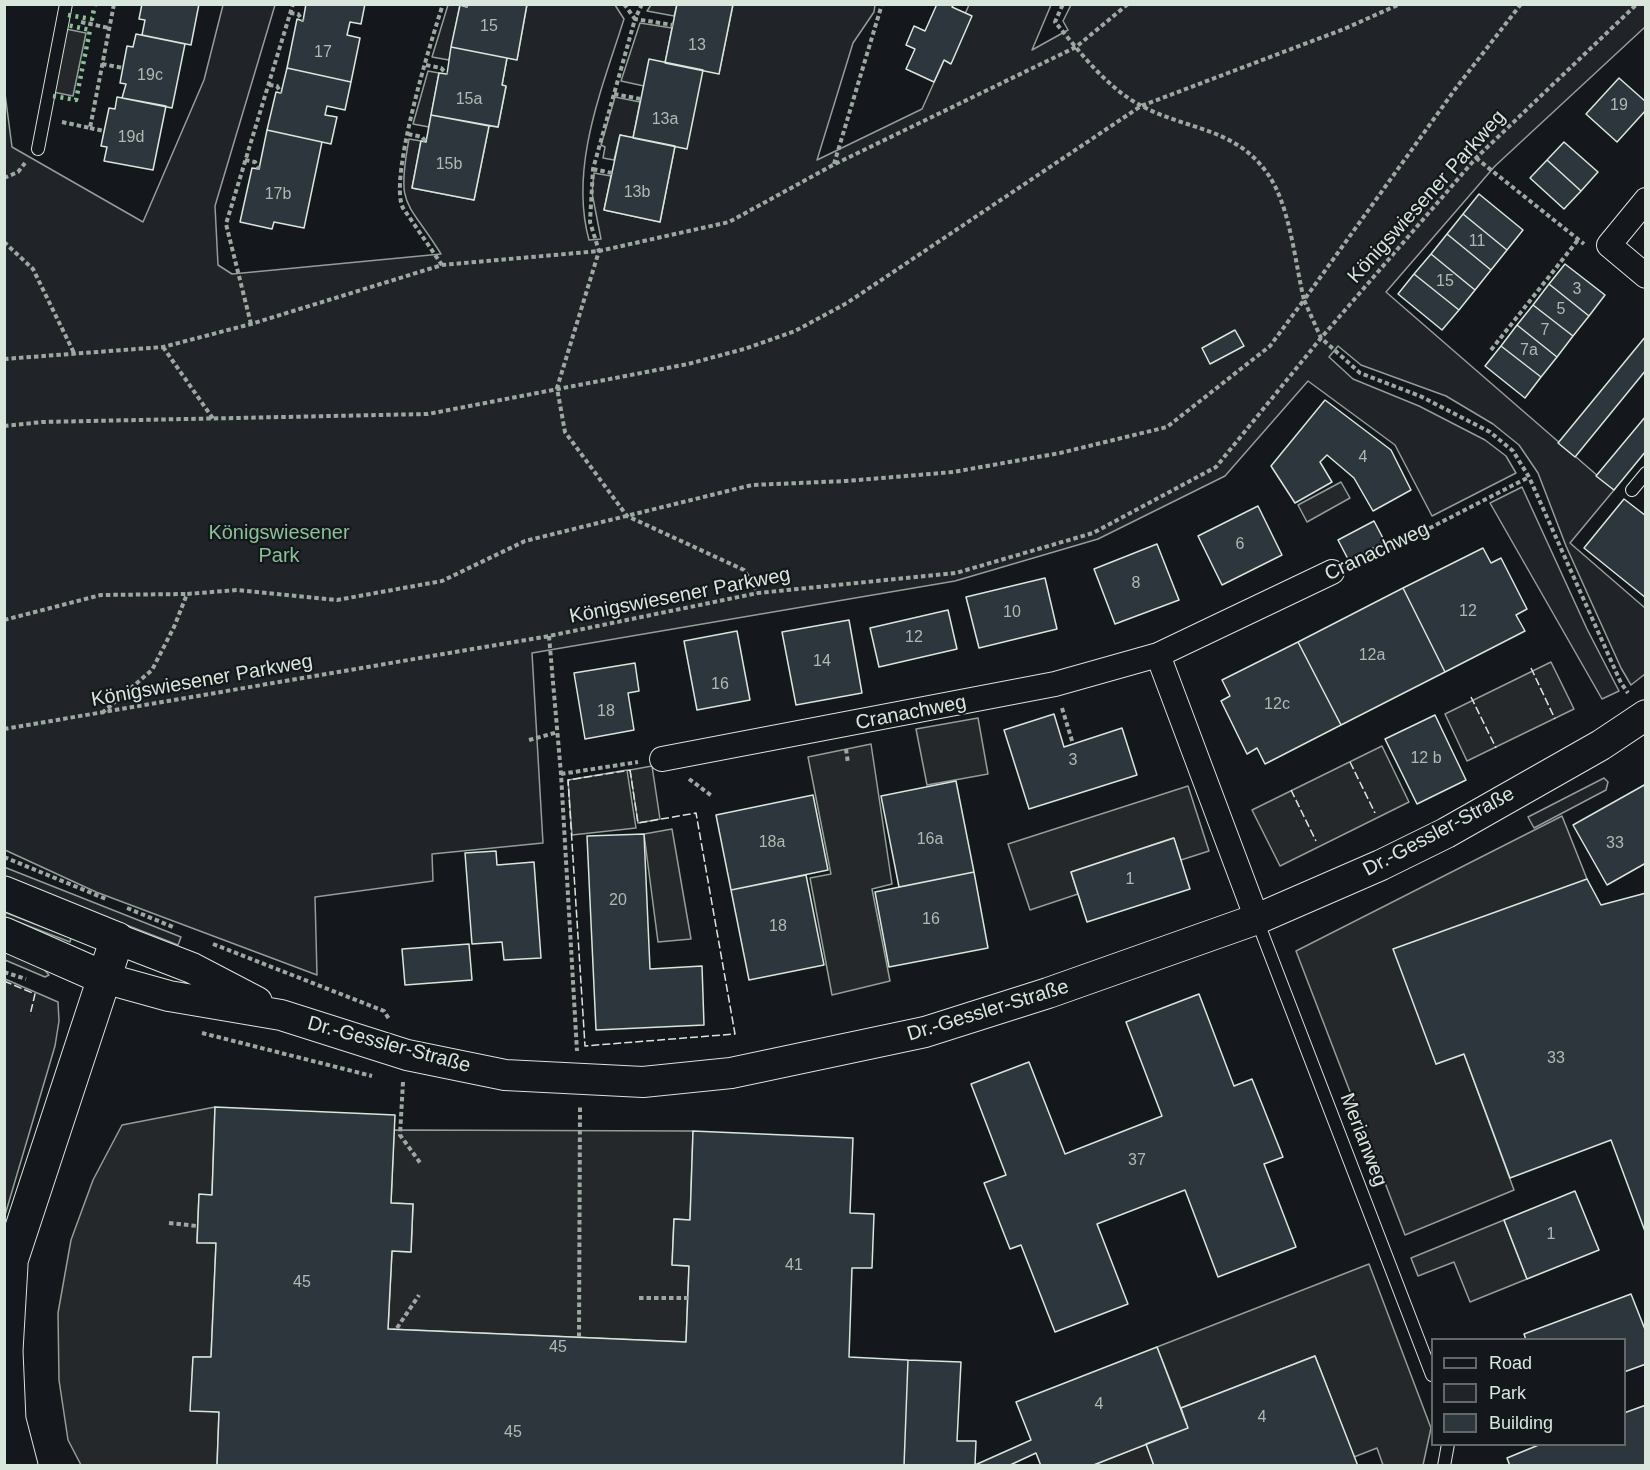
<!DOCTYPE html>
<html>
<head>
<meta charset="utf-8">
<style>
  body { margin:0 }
  #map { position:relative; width:1650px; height:1470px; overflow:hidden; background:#14181c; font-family:Helvetica,sans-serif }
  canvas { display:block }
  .frame { position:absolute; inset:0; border:6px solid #d8e6dc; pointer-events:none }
  .legend { position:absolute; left:1431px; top:1338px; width:195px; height:108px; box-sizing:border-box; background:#14181c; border:2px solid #626a69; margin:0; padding:8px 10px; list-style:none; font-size:18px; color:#d8e6dc }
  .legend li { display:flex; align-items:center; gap:12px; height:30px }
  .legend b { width:30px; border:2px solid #626a69 }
</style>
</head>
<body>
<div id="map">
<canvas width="1650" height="1470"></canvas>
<div class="frame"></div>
<ul class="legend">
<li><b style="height:8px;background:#14181c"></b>Road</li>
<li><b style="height:16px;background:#202428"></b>Park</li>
<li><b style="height:16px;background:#2c363c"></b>Building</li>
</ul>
</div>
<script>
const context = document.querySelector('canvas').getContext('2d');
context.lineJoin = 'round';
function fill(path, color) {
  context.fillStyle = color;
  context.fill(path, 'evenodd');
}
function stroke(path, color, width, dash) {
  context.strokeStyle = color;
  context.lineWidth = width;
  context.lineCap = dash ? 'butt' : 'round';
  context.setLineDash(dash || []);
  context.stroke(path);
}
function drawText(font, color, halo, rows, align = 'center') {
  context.font = font + ' Helvetica,sans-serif';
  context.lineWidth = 4.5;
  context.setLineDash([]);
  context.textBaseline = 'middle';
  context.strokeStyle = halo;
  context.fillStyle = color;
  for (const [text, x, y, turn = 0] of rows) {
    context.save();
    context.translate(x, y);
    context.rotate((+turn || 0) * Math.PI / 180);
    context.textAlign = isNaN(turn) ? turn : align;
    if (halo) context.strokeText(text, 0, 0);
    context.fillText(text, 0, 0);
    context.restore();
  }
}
const green = new Path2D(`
  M223,5H275L215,206L218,265L232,274L441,254C407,199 396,209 409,139L421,141L412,188L474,200L489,126L498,127L506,87L502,85L507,58L517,59L527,5H615L624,19C602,89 569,167 589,240L601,239L592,193L594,173L611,176L604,210L660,222L675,146L703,70L719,73L733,5H875L874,12L853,43L817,160L922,109L969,5H1051L1032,50L1068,30L1063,21L1071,5H1645V27L1495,166L1386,292L1614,490L1570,543L1645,608V674L1631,685L1621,668L1566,546L1538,473L1519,445L1493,424L1446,396L1361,365L1338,346L1329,357L1353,379L1419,406L1485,440L1506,456L1516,473L1432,516L1395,445L1308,381L1225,476L1098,539L955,581L532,653L543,843L432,854L433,881L315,897L317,975L96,892L5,850L4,86L12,147L143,222L204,80Z
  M448,5H460L449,60L432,57Z
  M651,5H677L674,16L647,11Z
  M640,23L672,28L665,63L644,86L621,81Z
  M428,71L439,73L429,127L413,124Z
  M615,97L640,102L633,138L620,135L614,160L603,158L605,147L601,145Z
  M1522,487L1587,629L1619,691L1602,699L1490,503Z
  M1604,778L1608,782L1606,790L1534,828L1528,817Z
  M4,867L181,937L178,945L5,878Z
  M4,912L71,938L70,942L5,917Z
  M4,949L42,967L49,975L45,977L5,960Z
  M5,979L58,1002L59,1021L55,1046L5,1215Z`);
fill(green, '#202428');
stroke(green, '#939e99', 1.5);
const parking = new Path2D(`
  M66,29L86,33L73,96L53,92Z
  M1341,482L1350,498L1307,522L1298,505Z
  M1551,662L1574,709L1467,761L1445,714Z
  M978,718L988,774L927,785L916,729Z
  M871,744L892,884L872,889L890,981L832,995L810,878L831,874L808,757Z
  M1382,746L1409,802L1280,866L1252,810Z
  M652,766L660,819L638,823L630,770Z
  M627,770L636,828L572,835L568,780Z
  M1188,786L1209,851L1181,860L1173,838L1071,872L1078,894L1030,910L1008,844Z
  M1562,816L1587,879L1436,1064L1464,1054L1514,1190L1405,1235L1296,951Z
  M672,829L691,939L658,942L644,834Z
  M215,1107L212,1195H199L197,1242L216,1243L211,1357H193L191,1410L219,1412L217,1465H81L68,1440L59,1380L58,1313L71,1240L93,1180L122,1125Z
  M394,1130L693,1131L690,1220L674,1219L672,1265L689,1266L686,1342L388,1329L392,1251L411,1252L413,1204L391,1203Z
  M1504,1220L1527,1279L1470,1302L1454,1262L1418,1276L1411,1258Z
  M1369,1264L1431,1428L1423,1465H1383L1377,1448L1354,1457L1315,1356L1181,1408L1157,1347Z
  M1146,1444L1154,1465L1091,1466Z`);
fill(parking, '#24282b');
stroke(parking, '#939e99', 1.5);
const building = new Path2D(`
  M142,4H199L191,45L142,35L145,20L139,19Z
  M306,4H365L361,24L350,22L347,35L360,38L351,82L287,68L297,19L303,21Z
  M467,4H527L517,60L451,47L460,5L467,7Z
  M677,4H733L719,74L665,63Z
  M937,4H954L952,7L972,16L951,64L944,60L934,82L906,69L915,49L906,45L914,26L925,31Z
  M136,34L185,44L172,108L122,98L126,84L120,83L127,46L133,47Z
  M451,47L507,58L502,85L506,86L498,127L431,115L439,73L447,74Z
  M649,59L703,70L687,149L633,138Z
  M287,68L351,82L345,110L327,106L325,115L337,117L331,144L267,130L276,92L281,93Z
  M1619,78L1646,102V110L1617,142L1586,114Z
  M117,97L166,106L153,170L104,161L107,147L101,146L109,108L115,109Z
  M431,115L489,126L474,200L412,188L421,141L426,142Z
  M267,130L322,142L304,228L274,222L272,229L240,222L252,168L259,169Z
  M620,135L675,146L660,222L604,210Z
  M1564,142L1598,172L1581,191L1547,160Z
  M1547,160L1581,191L1564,209L1530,178Z
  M1479,194L1523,230L1507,250L1463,214Z
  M1463,214L1507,250L1491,270L1447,234Z
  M1447,234L1491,270L1475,290L1431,254Z
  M1431,254L1475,290L1459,310L1414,274Z
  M1565,264L1605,295L1589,316L1549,284Z
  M1414,274L1459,310L1442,330L1398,294Z
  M1549,284L1589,316L1573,336L1533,305Z
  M1533,305L1573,336L1557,357L1517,325Z
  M1517,325L1557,357L1541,377L1501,346Z
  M1235,330L1244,346L1210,364L1202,348Z
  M1646,336V370L1575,457L1558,443Z
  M1501,346L1541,377L1525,398L1485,366Z
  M1325,400L1391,450L1411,490L1373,511L1354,478L1327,455L1320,462L1332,482L1295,503L1271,466Z
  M1646,416V451L1614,490L1596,476Z
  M1624,499L1646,516V598L1584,548Z
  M1258,506L1282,555L1222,585L1198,536Z
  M1374,521L1385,542L1349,561L1338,540Z
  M1157,544L1179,600L1115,624L1094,569Z
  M1483,548L1491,563L1501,558L1527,609L1516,615L1525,631L1445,672L1403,588Z
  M1045,578L1057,629L979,648L966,597Z
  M1403,588L1445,672L1341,725L1298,642Z
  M948,610L957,649L879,667L870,628Z
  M849,620L862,693L796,705L782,632Z
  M737,631L750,700L697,710L684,641Z
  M1298,642L1341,725L1265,764L1257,748L1247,754L1221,701L1230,696L1222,680Z
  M635,663L639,691L628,693L634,730L585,739L574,673Z
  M1054,714L1064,747L1122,728L1137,775L1029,809L1004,730Z
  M1435,715L1466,780L1417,804L1385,739Z
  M956,781L974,872L899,887L881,796Z
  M1646,784V863L1607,885L1573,825Z
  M813,795L828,870L731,890L716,815Z
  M644,834L650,969L702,966L704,1025L596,1030L587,836Z
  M1174,838L1190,889L1087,922L1071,872Z
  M496,851L497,865L534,862L541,958L504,960L502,942L472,944L465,853Z
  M974,872L988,948L889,967L875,892Z
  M806,875L824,965L749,980L731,890Z
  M1587,879L1601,905L1646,893V1234L1611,1140L1510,1178L1464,1054L1436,1064L1393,949Z
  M469,944L472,980L405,985L402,949Z
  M1199,994L1234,1086L1252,1079L1283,1157L1264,1164L1296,1247L1218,1277L1185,1190L1097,1224L1128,1304L1055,1332L1021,1245L1010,1249L984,1183L1006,1175L971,1084L1029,1062L1065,1154L1162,1116L1126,1022Z
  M215,1107L395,1115L391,1203L413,1204L411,1252L392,1251L388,1329L686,1342L689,1266L672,1265L674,1219L690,1220L693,1131L853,1138L850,1213L874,1214L872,1268H852L849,1357L908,1360L904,1466H217L219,1412L190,1411L193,1357H211L216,1243H197L199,1194L212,1195Z
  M1575,1191L1599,1250L1527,1279L1504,1220Z
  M1631,1294L1646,1332V1364L1624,1372V1340H1526L1524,1334Z
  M1157,1347L1188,1428L1091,1466H1041L1036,1453L1008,1466H904L908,1360L961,1362L957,1441H976L975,1465L1031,1440L1016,1402Z
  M1315,1356L1358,1466H1154L1146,1444L1188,1428L1181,1408Z
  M1646,1405V1466H1510L1507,1458L1541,1444H1624V1413Z`);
fill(building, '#2c363c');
stroke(building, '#d8e6dc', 1.5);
const service = new Path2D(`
  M38,149L66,4
  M1632,490L1646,473
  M1257,920L1432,1375
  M1444,1466L1448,1444`);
const minor = new Path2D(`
  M1646,200L1609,245L1646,276
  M1158,655L1257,919
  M662,759L1055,684L1158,655L1332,572`);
const tertiary = new Path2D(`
  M117,939L192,968L257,1002
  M104,978L169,996L281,1015L407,1055L505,1075L643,1082L731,1073L925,1032L1048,993L1257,919L1381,865L1446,833L1601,745L1646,715`);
const secondary = new Path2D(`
  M4,893L117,939
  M4,934L104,978`);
const motorway = new Path2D(`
  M11,1265L6,1351L9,1420L21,1466
  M4,1282L117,939`);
stroke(service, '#d8e6dc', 14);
stroke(minor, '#d8e6dc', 26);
stroke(tertiary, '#d8e6dc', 32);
stroke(secondary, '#d8e6dc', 35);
stroke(motorway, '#d8e6dc', 35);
stroke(new Path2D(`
  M465,4L467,7
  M624,4L635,19L593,169L590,222L599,251L557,388L565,432L627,516L744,570L758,593
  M642,4L635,19L673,25
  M1521,4L1456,88L1304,300L1321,338L1360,373L1420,396L1490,432L1513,451L1529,477L1621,683L1628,693
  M290,13L298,14L303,21
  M81,22L109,28
  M102,64L123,68
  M426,65L441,68L447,74
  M269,85L277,86L281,93
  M614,94L641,99
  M62,122L90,128L114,4
  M90,128L104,131
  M408,134L422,137L426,142
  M1476,158L1584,244
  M245,160L255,162L259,169
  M834,164L882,4
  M593,169L612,173
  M4,178L18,172L25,163
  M4,242L33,269L75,355
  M442,265L403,208C388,179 431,41 443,4
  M251,324L226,224L293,4
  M163,347L214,420
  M1491,350L1578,240
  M4,359L163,347L251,324L442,265L599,251L729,222L833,165L1076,47L1128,4
  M4,426L42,422L428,414L688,364L744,349L795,331L847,303L1141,106L1344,29L1400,4
  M1356,566L1529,477
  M4,620L101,595L187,594
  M549,636L561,774L577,1051
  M1062,708L1073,744
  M102,713L152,670L174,627L187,594L237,590L337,600L442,581L525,541L752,485L846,481L953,472L1060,453L1167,427L1270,346L1304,300C1295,263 1290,204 1267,173C1235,127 1185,130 1140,105C1106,87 1079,51 1055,22L1063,4
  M4,729L549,636L758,593L956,573L1093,533L1216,467L1321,338L1476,158L1637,4
  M529,740L558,732
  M846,749L848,763
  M561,774L638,762
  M689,779L712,796
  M4,857L106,899
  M127,908L173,927
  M213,944L384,1011L389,1019
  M4,972L26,979
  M202,1033L372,1076
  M403,1082L400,1135L421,1164
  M169,1223L197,1226
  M639,1298H688
  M397,1328L419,1295
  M579,1337L580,1107`), '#9da8a2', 4, [4.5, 3]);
stroke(service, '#14181c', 12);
stroke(minor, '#14181c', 24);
stroke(tertiary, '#14181c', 30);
stroke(secondary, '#14181c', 33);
stroke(motorway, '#14181c', 33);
stroke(new Path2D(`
  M68,15L92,19L95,4
  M53,96L76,100L90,30L67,25`), '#8ac095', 4.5, [3, 4.5]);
stroke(new Path2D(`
  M1531,668L1555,719
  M1471,697L1496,748
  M1350,762L1375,813
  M630,770L638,823L696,813L735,1034L585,1046L568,780Z
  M1291,790L1316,841
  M4,981L35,994L30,1015`), '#d8e6dc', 1.5, [8, 3]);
drawText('16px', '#adbab4', null, [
  ["15",489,27],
  ["13",697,46],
  ["17",323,53],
  ["19c",150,76],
  ["15a",469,100],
  ["19",1619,106],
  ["13a",665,120],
  ["19d",131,138],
  ["15b",449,165],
  ["13b",637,193],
  ["17b",278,195],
  ["11",1477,242],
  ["15",1445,282],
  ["3",1577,290],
  ["5",1561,310],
  ["7",1545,331],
  ["7a",1529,351],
  ["4",1363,458],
  ["6",1240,545],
  ["8",1136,584],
  ["12",1468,612],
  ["10",1012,613],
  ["12",914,638],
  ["12a",1372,656],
  ["14",822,662],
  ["16",720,685],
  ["12c",1277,705],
  ["18",606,712],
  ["12 b",1426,759],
  ["3",1073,761],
  ["16a",930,840],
  ["18a",772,843],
  ["33",1615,844],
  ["1",1130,880],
  ["20",618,901],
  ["16",931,920],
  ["18",778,927],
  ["33",1556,1059],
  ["37",1137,1161],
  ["1",1551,1235],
  ["41",794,1266],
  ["45",302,1283],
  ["45",558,1348],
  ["4",1099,1405],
  ["4",1262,1418],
  ["45",513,1433]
]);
drawText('20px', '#d8e6dc', '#14181c', [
  ["Königswiesener Parkweg",1427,197,-48],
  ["Cranachweg",1377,552,-25],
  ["Königswiesener Parkweg",680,596,-11],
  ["Königswiesener Parkweg",202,681,-10],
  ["Cranachweg",911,713,-11],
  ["Dr.-Gessler-Straße",1439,832,-28],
  ["Dr.-Gessler-Straße",988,1011,-17],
  ["Dr.-Gessler-Straße",389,1045,15],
  ["Merianweg",1363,1140,69]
]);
drawText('20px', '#8ac095', '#14181c', [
  ["Königswiesener",279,533],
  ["Park",279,556]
]);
</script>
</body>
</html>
